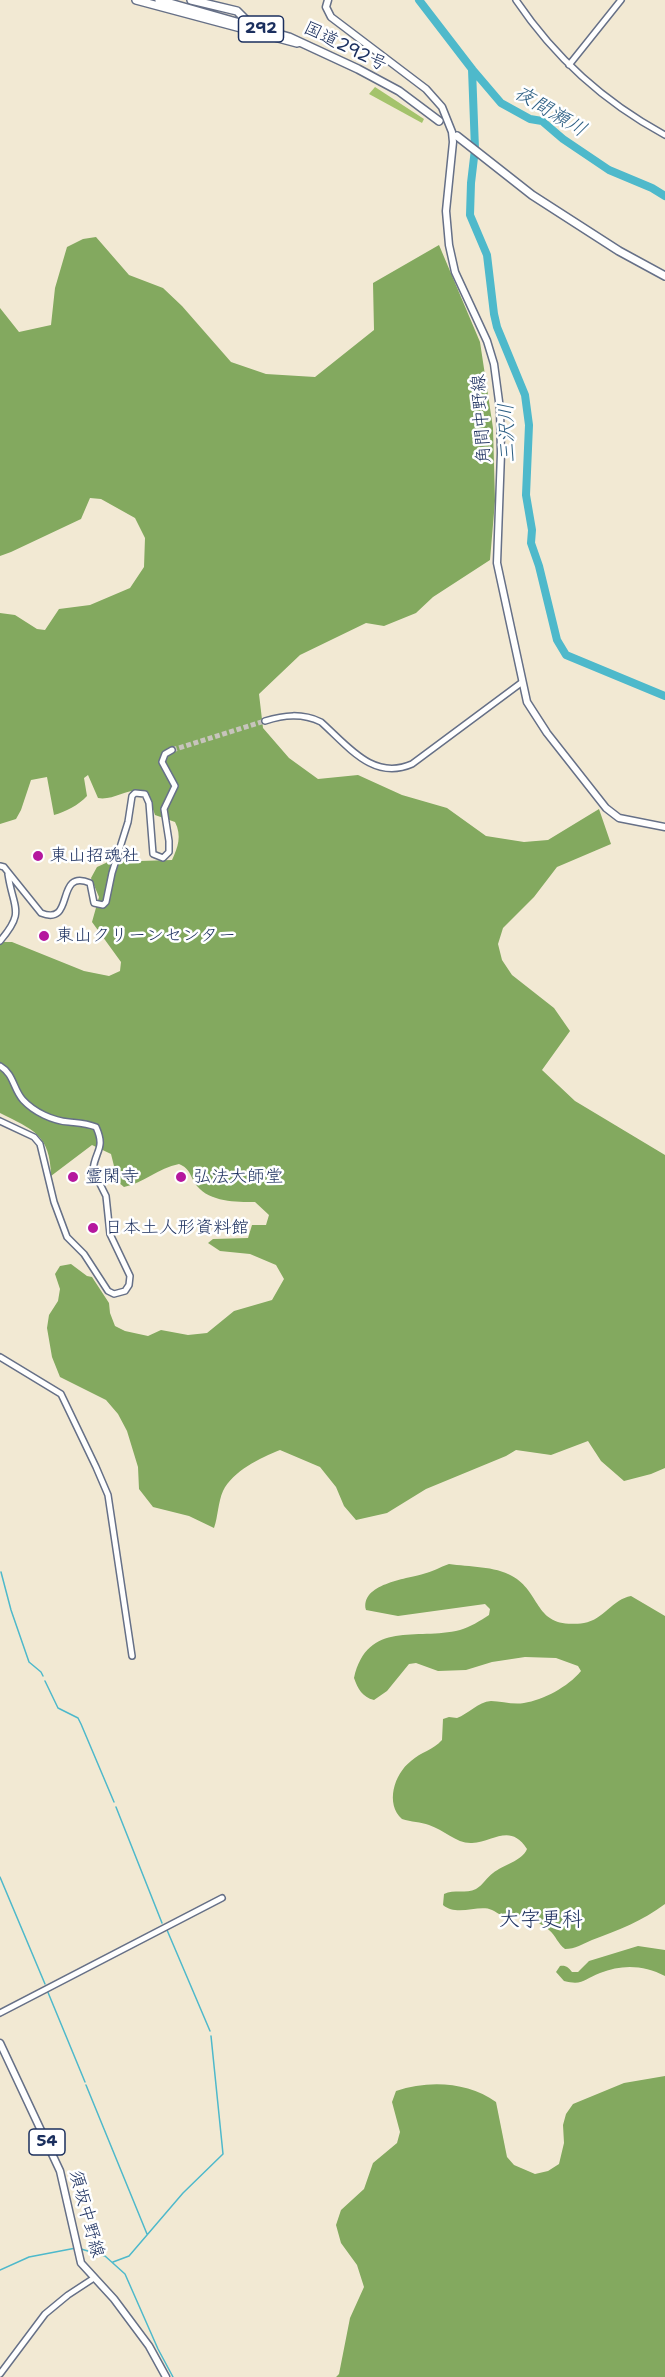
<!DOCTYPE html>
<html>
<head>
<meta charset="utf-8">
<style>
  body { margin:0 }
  canvas { display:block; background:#f2e9d3 }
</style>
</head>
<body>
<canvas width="665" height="2377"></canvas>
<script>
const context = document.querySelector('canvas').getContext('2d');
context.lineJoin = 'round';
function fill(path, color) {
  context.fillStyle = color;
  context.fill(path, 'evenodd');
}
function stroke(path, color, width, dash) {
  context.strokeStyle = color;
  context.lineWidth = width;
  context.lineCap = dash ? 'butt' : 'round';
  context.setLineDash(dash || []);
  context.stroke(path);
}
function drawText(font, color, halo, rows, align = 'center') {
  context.font = font + ' "Shantell Sans","Klee One",sans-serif';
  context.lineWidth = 5;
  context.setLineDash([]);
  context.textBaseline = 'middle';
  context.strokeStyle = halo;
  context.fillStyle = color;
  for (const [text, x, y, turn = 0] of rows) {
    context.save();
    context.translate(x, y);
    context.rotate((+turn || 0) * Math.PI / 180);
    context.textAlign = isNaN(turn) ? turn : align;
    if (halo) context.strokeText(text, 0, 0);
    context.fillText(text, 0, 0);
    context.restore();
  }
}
fill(new Path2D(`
  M375,87L424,119L422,123L369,94Z`), '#a4c36b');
fill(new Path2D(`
  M96,237L129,275L163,288L182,306L231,362L266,374L315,377L374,330L373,283L439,245L480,342L493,428L495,501L490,560L433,597L416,613L384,626L366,623L300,655L259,694L263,728L289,758L318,779L358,775L402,795L447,808L486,836L524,842L548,840L599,809L611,844L557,867L534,897L503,928L498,944L502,960L512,975L554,1008L570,1031L542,1070L575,1101L665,1155V1468L651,1474L624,1481L601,1461L588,1441L551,1455L516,1450L506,1456L426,1489L387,1513L356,1520L344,1506L336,1487L320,1467L280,1450C260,1458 233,1471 223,1491C218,1502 218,1517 214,1528L189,1516L153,1507L139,1489L138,1467L127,1431L118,1414L106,1400L60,1377L52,1357L47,1328L49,1315L58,1301L60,1289L55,1274L60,1266L71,1264L87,1276L92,1277L109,1303L110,1313L115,1326L125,1331L148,1336L161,1330L188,1335L207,1333L234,1311L272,1300L284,1279L276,1265L250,1254L220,1251L208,1243L213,1239L248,1238L252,1225H266L269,1215L255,1202C236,1202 210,1202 197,1186C190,1177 191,1169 179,1164C158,1168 144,1183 124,1187L118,1182L111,1154L92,1145L51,1176C50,1134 33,1130 0,1113V942H12L84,971L109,976L120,971L121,962L92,922L99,897L91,878L97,867L108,862L172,860C178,847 182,836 175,822L155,815L147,792C131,785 115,801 98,798L88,775L84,778L87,796C79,805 65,812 54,815L47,777L31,780L21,810L16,819L0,824V613L15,615L37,629L45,630L59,609L90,605L130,588L144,567L145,538L135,518L101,499L90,498L81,519L11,552L0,556V308L19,332L51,325L55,288L67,247L83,239Z
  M449,1564C469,1567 495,1566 512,1576C543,1593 533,1630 584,1623C603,1620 613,1599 631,1596L665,1616V1904C642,1921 619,1930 592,1940C583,1944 575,1949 565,1949C558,1944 556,1936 549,1930C541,1923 530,1918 519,1915C507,1921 502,1915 492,1910C479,1904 457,1917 443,1905L444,1894C454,1889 466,1894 476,1889C483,1885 487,1877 493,1873C503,1865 522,1861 527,1849C510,1823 494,1842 472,1843C457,1844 444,1830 429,1825C421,1822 411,1822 402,1819C385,1804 394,1774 411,1761C421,1752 433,1750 442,1740L443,1719L449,1717L457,1718C468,1714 478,1702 491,1701C501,1701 513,1705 524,1703C543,1700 568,1687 581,1671L578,1666L556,1658L525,1657L492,1662L466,1670L438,1671L416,1663L409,1664L387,1691L374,1700C362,1697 358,1689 354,1678C368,1619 416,1641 460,1630C470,1627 480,1621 489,1615L490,1609L485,1604L398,1616L366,1610C360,1584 406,1579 423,1574C432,1572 440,1567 449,1564Z
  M638,1946L665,1950V1976C644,1965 622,1964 600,1973C584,1979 583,1986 564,1981L556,1972L560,1966C566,1965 569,1968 572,1972H578L589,1961Z
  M665,2076V2377H336L339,2374L350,2318L364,2287L357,2265L341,2243L336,2225L341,2210L364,2189L373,2163L397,2143L400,2132L392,2102L396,2091C429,2080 468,2082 496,2102L507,2157L514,2165L535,2174L548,2171L559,2164L564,2143L563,2125L566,2114L573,2104L624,2083Z`), '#83a95f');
stroke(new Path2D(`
  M1,1572L11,1610L29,1662L41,1672L43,1676
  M45,1681L58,1708L78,1718L81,1724L114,1802
  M116,1807L162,1923
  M0,1877L45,1984
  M167,1930L210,2031
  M47,1990L85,2082
  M86,2085L147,2234
  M81,2249L105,2256L125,2274L158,2349L173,2377
  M113,2262L129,2256L183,2193L223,2154L211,2036
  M0,2270L29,2257L76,2248`), '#4eb9cb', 1.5);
stroke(new Path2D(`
  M419,0L472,69L501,103L530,119L542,121L563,139L609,170L652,188L665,196
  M472,69L475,149L471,183L470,215L487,255L494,314L497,327L525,395L529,425L526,495L532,530L531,543L539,566L557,640L566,655L665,696`), '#4eb9cb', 8);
stroke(new Path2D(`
  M172,750L265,721`), '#c7c4bc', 5, [5, 2.5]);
const tertiary = new Path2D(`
  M516,0C555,58 604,102 665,135
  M569,65L621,0
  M265,721C284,715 302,713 321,722C348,746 373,781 412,764L521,683
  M0,866L4,867L41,913C76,927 54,868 90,883L94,903L103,905L106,902L112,873L128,822L132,796L135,793L145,794L149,803L153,854L163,858L169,852V841L164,809L175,786L162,762L165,754L172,750
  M0,941C26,911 13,909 8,874
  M0,1066C14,1074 13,1089 23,1100C34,1112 53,1121 69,1122C79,1123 86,1123 96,1127C106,1149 95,1150 93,1170L106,1196L110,1234L130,1276L129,1285L125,1291L114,1294L108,1291L84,1254L67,1237L54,1202L40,1144L34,1137L0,1121
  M0,1357L61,1394L96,1467L108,1495L132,1656
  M0,2013L222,1898
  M0,2374L45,2314L68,2295L94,2278`);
const secondary = new Path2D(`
  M328,0L326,7L331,17L426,89L442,107L452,132L453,142L446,211L449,245L455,272L487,341L494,364L500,409L501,453L497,563L527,702L547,733L606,808L619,818L665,827`);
const primary = new Path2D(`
  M0,2043L60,2171L81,2263L114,2299L149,2346L166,2377`);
const trunk = new Path2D(`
  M136,0L297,43
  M159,0L289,37L358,69L399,91L439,121
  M191,0L237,11L252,26
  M457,136L532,195L619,251L665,276`);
stroke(tertiary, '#667087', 8);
stroke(secondary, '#667087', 9);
stroke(primary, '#667087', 9);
stroke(trunk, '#667087', 10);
stroke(tertiary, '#fff', 5);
stroke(secondary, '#fff', 6);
stroke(primary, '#fff', 6);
stroke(trunk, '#fff', 7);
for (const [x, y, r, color] of [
  [38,856,6,"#b5179e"],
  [44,936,6,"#b5179e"],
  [73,1177,6,"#b5179e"],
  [181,1177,6,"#b5179e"],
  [93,1228,6,"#b5179e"]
]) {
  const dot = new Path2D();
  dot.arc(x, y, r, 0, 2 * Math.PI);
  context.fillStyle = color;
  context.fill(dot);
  stroke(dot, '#fff', 2);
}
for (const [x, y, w] of [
  [261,29,45],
  [47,2142,36]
]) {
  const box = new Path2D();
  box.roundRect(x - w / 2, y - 13, w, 26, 4.5);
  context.fillStyle = '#fff';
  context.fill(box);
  stroke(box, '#1b2f5e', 1.5);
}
drawText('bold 16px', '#1b2f5e', null, [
  ["292",261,29],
  ["54",47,2142]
]);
drawText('18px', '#1b2f5e', '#fff', [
  ["国道292号",345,47,26],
  ["角間中野線",482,419,-94],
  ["須坂中野線",86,2214,75]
]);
drawText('18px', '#1b2f5e', '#fff', [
  ["東山招魂社",50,856],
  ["東山クリーンセンター",56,936],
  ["霊閑寺",85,1177],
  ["弘法大師堂",193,1177],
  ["日本土人形資料館",105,1228]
], 'left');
drawText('italic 20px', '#2d5f84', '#fff', [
  ["夜間瀬川",550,112,31],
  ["三沢川",508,433,-92]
]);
drawText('21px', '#1b2f5e', '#fff', [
  ["大字更科",541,1921]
]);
</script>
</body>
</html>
